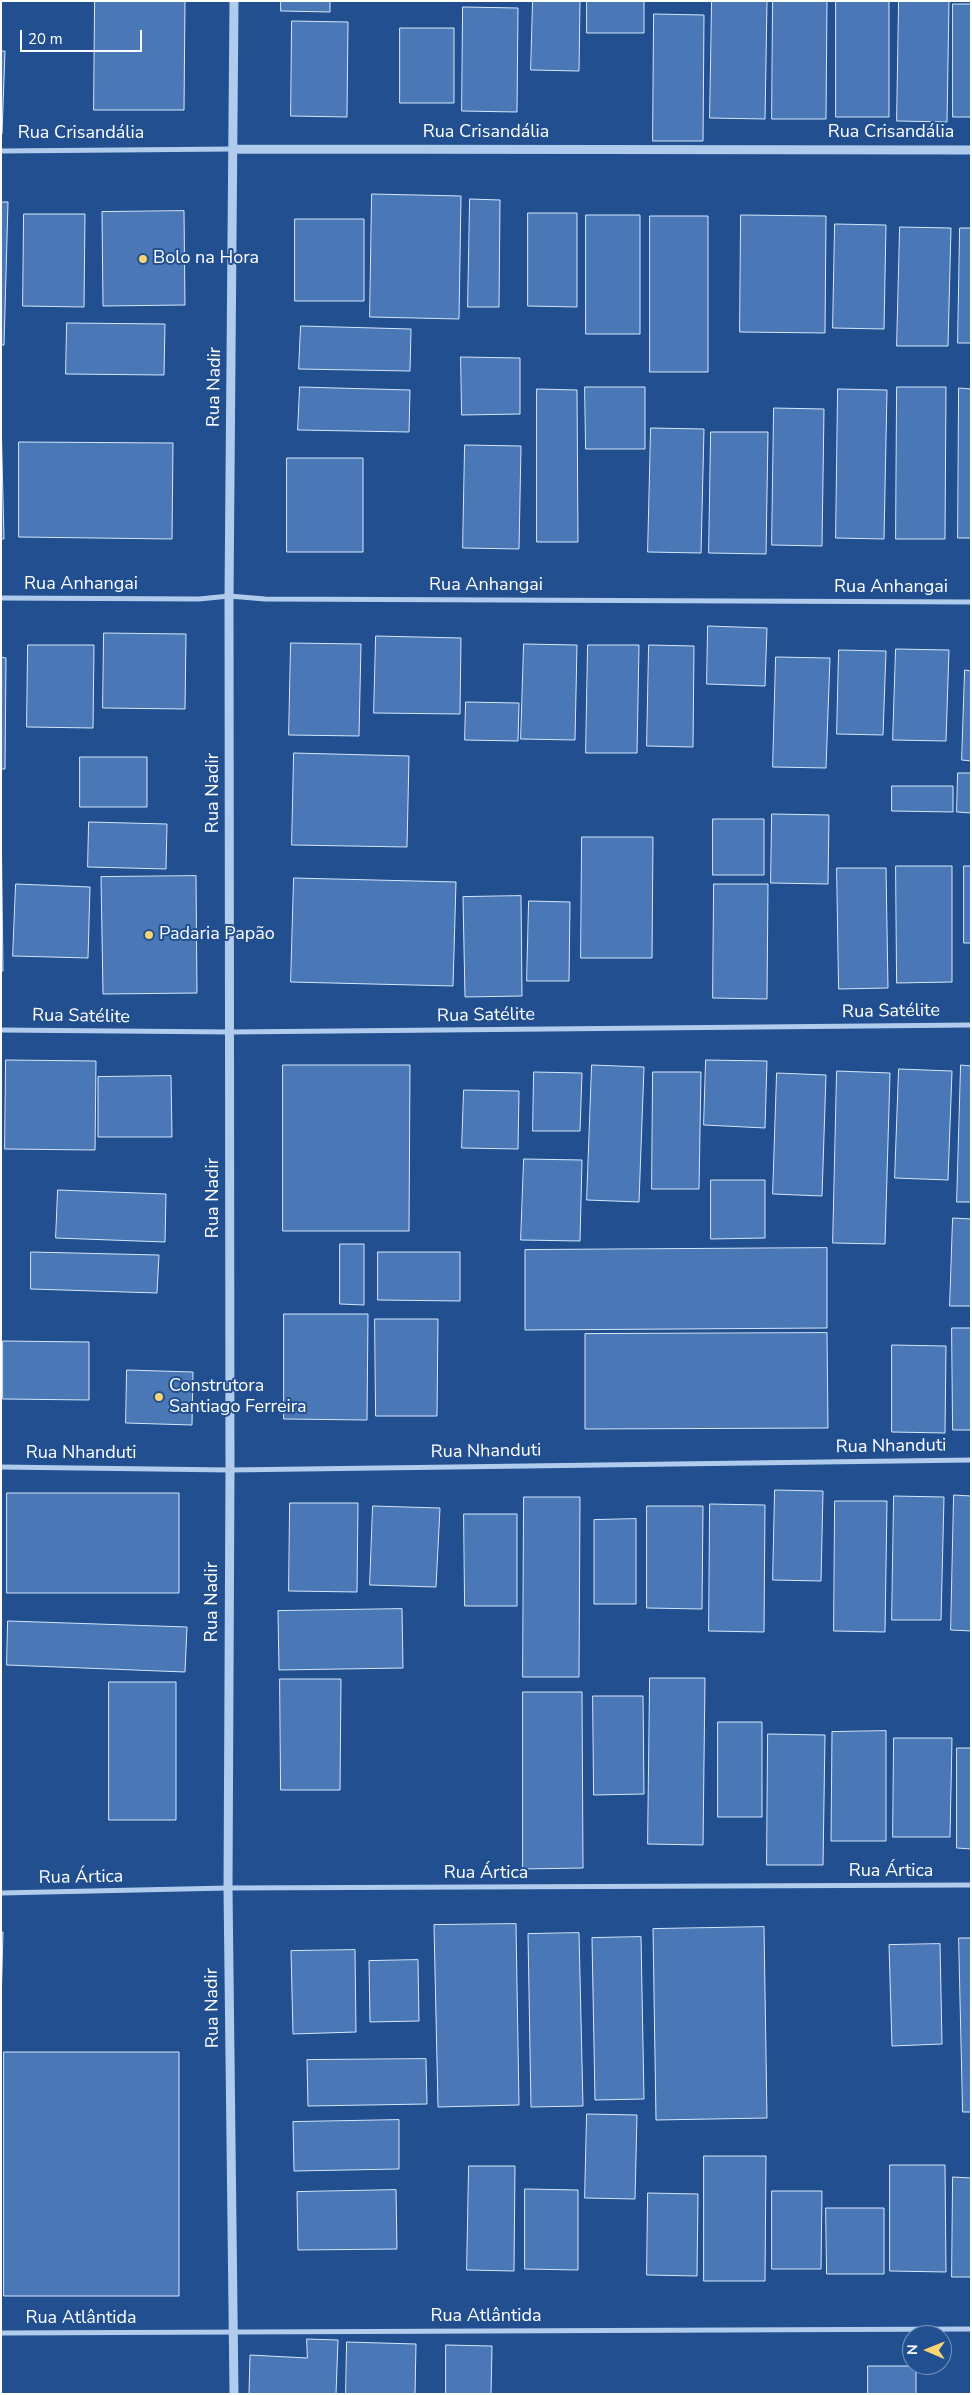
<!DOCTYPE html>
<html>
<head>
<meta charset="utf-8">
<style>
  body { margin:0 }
  #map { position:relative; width:972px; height:2395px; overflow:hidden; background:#214f90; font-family:"Nunito Sans",sans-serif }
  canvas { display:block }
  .frame { position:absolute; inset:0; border:2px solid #fff; pointer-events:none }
  .north { position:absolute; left:902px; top:2325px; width:50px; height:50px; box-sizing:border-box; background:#214f90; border:1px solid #7a95bc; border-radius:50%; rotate:271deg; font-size:14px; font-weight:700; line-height:20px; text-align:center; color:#fff }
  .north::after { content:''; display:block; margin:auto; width:18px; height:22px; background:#f9d573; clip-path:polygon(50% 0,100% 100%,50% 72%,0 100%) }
  .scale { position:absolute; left:20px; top:30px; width:122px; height:22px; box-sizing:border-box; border:2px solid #fff; border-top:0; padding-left:6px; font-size:15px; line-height:18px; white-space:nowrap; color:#fff; -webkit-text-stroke:4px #214f90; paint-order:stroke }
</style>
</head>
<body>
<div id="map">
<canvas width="972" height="2395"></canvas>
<div class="frame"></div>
<div class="north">N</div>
<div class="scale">20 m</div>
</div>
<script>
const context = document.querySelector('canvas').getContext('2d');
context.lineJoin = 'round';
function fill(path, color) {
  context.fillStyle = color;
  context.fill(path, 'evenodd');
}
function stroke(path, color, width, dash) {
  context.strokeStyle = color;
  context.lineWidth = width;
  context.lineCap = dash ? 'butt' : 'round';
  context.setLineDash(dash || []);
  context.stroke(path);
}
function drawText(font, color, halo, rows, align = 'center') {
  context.font = font + ' "Nunito Sans",sans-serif';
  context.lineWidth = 4;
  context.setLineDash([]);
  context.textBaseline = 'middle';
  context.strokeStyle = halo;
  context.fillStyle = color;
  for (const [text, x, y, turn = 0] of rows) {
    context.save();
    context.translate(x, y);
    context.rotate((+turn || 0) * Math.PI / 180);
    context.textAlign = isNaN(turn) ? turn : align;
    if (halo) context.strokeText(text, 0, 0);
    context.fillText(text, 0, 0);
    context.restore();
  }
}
const building = new Path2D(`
  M95,1H185L184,110H94Z
  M281,1H330V12L281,11Z
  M533,1H580L579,71L531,70Z
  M587,1H644V33H587Z
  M712,1H767L765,119L710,118Z
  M773,1H827L826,119H772Z
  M836,1H889V117H836Z
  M899,1H949L947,122L897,121Z
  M953,4H971V117H953Z
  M463,7L518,8L517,112L462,111Z
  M654,14L704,15L703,141H653Z
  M292,21L348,22L347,117L291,116Z
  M400,28H454V103H400Z
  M1,51H5L2,134H1Z
  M372,194L461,196L459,319L370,317Z
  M470,199L500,200L499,307H468Z
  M1,202H8L4,345H1Z
  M184,211L185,305L103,306L102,212Z
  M528,213H577V307L528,306Z
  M24,214H85L84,307L23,306Z
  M586,215H640V334H586Z
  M741,215L826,216L825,333L740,332Z
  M650,216H708V372H650Z
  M295,219H364V301H295Z
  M835,224L886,225L884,329L833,328Z
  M900,227L951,228L948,346H897Z
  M960,228H971V343H958Z
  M67,323L165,324L164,375L66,374Z
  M301,326L411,329L410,371L299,369Z
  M461,357L520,358V414L462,415Z
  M300,387L410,390L409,432L298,430Z
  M585,387H645V449H586Z
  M897,387H946L945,539H896Z
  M959,388L971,389V538H958Z
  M537,389L577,390L578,542H537Z
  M838,389L887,390L884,539L836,538Z
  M774,408L824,409L822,546L772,545Z
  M1,417L4,539H1Z
  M651,428L704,429L701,553L648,552Z
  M711,432H768L766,554L709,553Z
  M19,442L173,443L172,539L19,537Z
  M465,445L521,446L519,549L463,548Z
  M287,458H363V552H287Z
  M708,626L767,628L765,686L707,684Z
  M104,633L186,634L185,709L103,708Z
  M376,636L461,638L460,714L374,713Z
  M291,643L361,644L359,736L289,735Z
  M524,644L577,645L575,740L521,739Z
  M28,645H94L93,728L27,727Z
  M588,645H639L637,753H586Z
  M649,645L694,646L693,747L647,746Z
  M896,649L949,650L946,741L893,740Z
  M839,650L886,651L883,735L837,734Z
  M1,657L6,658L5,769H1Z
  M776,657L830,658L826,768L773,767Z
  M965,670L971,671V761L962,760Z
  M466,702L519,703L518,741L465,740Z
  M294,753L409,756L407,847L292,845Z
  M80,757H147V807H80Z
  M958,773H971V813L957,812Z
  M892,786H953V812L892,811Z
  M1,813L3,971H1Z
  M772,814L829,815L828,884L771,883Z
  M713,819H764V875H713Z
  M89,822L167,824L166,869L88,867Z
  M582,837H653L652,958H581Z
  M896,866H952V982L897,983Z
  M964,866H971V943H964Z
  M837,868H886L888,988L839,989Z
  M196,876L197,993L103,994L101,877Z
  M294,878L456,882L453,986L291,982Z
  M16,884L90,887L88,958L13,956Z
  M714,884H768L767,999L713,998Z
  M521,896L522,996L465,997L463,897Z
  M529,901L570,902L569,981H527Z
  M6,1060L96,1061L95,1150L5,1149Z
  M706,1060L767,1061L765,1128L704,1125Z
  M283,1065H410L409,1231H283Z
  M592,1065L644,1067L639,1202L587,1200Z
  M961,1065L971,1066V1202H957Z
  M899,1069L952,1071L948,1180L895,1178Z
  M837,1071L890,1073L885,1244L833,1243Z
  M534,1072L582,1073L580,1131H533Z
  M653,1072H701L699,1189H652Z
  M777,1073L826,1075L822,1196L773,1194Z
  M171,1076L172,1137H98V1077Z
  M464,1090L519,1091L518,1149L462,1148Z
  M524,1159L582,1160L580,1241L521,1240Z
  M711,1180H765V1238L711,1239Z
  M58,1190L166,1194L165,1242L56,1238Z
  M953,1218L971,1219V1306H950Z
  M340,1244H364V1305L340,1304Z
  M827,1248V1328L525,1330V1250Z
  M31,1252L159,1255L157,1293L31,1289Z
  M378,1252H460V1301L378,1300Z
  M284,1314H368L367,1420L284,1419Z
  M375,1319H438L437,1416H376Z
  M952,1328H971V1430H953Z
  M827,1333L828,1428L585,1429V1334Z
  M3,1341L89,1342V1400L3,1399Z
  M892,1345L946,1346L945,1433L892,1432Z
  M127,1370L193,1372L192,1425L126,1423Z
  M775,1490L823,1491L821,1581L773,1580Z
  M7,1493H179V1593H7Z
  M954,1495L971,1496V1631L951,1630Z
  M894,1496L944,1497L941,1620H892Z
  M524,1497H580L579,1677H523Z
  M835,1501H887L885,1632L834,1631Z
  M290,1503H358L357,1592L289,1591Z
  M710,1504L765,1505L764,1632L709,1631Z
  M373,1506L440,1508L436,1587L370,1585Z
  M647,1506H703L702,1609L647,1608Z
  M464,1514H517V1606H465Z
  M636,1519V1604H594V1520Z
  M402,1609L403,1668L279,1670L278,1611Z
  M8,1621L187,1627L185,1672L7,1665Z
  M650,1678H705L703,1845L648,1844Z
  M280,1679H341L340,1790H281Z
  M109,1682H176V1820H109Z
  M523,1692H582L583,1868L523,1869Z
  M593,1696H643L644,1794L594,1795Z
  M718,1722H762V1817H718Z
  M886,1731V1841H831L832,1732Z
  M768,1734L825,1735L823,1865H767Z
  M894,1738H952L950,1837H893Z
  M957,1748H971V1849L957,1848Z
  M516,1924L519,2105L438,2107L434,1925Z
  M764,1927L767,2118L656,2120L653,1929Z
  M1,1932H3L1,2006Z
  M579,1933L583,2106L531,2107L528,1934Z
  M641,1937L644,2099L595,2100L592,1938Z
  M959,1938H971V2112H963Z
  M940,1944L942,2044L892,2046L889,1945Z
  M355,1950L356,2032L293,2034L291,1951Z
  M418,1960L419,2021L370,2022L369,1961Z
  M4,2052H179V2296H4Z
  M426,2059L427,2104L308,2106L307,2060Z
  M587,2114L637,2115L635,2199L585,2198Z
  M399,2120V2169L294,2171L293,2122Z
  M704,2156H766L765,2281H704Z
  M890,2165H945L946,2272L890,2271Z
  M469,2166H515L514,2271L467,2270Z
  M953,2177L971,2178V2277H952Z
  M525,2189L578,2190V2270L525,2269Z
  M396,2190L397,2249L298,2250L297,2192Z
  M772,2191H822L821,2269H772Z
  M648,2193L698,2194L697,2276L647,2275Z
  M826,2208H884V2274H827Z
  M307,2339L338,2340L336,2394H249L250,2355L307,2358Z
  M347,2342L416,2344L415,2394H346Z
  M446,2345L492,2346L491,2394H446Z
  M868,2366H916V2394H868Z`);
fill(building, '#4a78b7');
stroke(building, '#d7e6f9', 1);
stroke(new Path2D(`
  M1,151L233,149
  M1,598L199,599L229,596L265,599L971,602
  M1,1030L231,1032L971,1025
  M1,1467L230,1470L971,1460
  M1,1893L228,1888L971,1885
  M1,2333L971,2329`), '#b1cbec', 5);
stroke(new Path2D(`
  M234,149L971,150
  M234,2394L228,1888L230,1470L229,596L234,1`), '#b1cbec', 9);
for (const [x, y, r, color] of [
  [143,259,5,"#f9d573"],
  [149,935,5,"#f9d573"],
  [159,1397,5,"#f9d573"]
]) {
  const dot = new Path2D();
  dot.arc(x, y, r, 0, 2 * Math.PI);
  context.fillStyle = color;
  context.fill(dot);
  stroke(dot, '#214f90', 2);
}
drawText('18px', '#fff', '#214f90', [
  ["Rua Crisandália",486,133],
  ["Rua Crisandália",891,133],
  ["Rua Crisandália",81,134],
  ["Rua Nadir",215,387,-89],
  ["Rua Anhangai",81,585],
  ["Rua Anhangai",486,586],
  ["Rua Anhangai",891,588],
  ["Rua Nadir",214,793,-90],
  ["Rua Satélite",891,1012,-1],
  ["Rua Satélite",486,1016,-1],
  ["Rua Satélite",81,1017,1],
  ["Rua Nadir",214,1198,-90],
  ["Rua Nhanduti",891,1447,-1],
  ["Rua Nhanduti",486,1452,-1],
  ["Rua Nhanduti",81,1454],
  ["Rua Nadir",213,1602,-90],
  ["Rua Ártica",891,1872],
  ["Rua Ártica",486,1874],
  ["Rua Ártica",81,1878,-1],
  ["Rua Nadir",213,2008,-91],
  ["Rua Atlântida",486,2317],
  ["Rua Atlântida",81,2319]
]);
drawText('18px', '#fff', '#214f90', [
  ["Bolo na Hora",153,259],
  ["Padaria Papão",159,935],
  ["Construtora",169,1387],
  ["Santiago Ferreira",169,1408]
], 'left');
</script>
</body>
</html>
